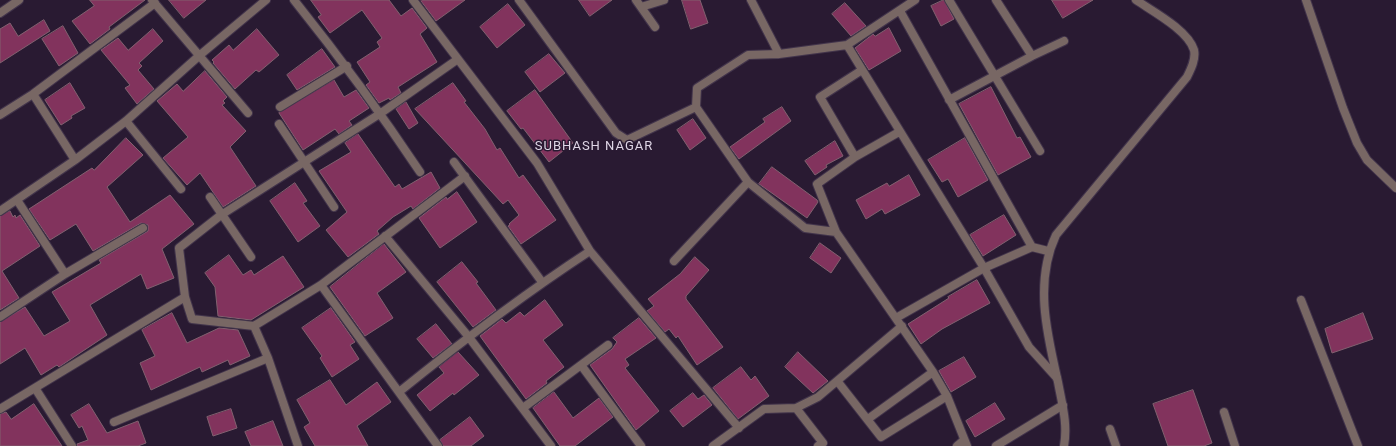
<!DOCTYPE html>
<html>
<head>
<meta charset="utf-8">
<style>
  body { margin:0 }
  canvas { display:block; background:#291a32 }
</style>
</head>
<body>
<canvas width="1396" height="446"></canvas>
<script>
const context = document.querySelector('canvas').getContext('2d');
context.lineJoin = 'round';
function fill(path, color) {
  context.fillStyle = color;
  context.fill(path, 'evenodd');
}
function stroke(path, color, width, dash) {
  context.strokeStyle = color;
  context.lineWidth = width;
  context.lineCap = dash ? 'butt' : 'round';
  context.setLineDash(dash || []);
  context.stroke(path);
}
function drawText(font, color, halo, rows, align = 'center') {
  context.font = font + ' Roboto,sans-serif';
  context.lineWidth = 3;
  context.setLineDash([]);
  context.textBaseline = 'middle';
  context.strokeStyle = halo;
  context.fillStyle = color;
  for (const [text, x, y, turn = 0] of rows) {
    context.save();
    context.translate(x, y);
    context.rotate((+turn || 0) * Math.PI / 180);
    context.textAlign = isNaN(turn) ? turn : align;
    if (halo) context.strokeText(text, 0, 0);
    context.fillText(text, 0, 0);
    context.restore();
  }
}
const building = new Path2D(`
  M90,0H145L109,27L110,29L90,44L72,21L94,6Z
  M169,0H206L184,18Z
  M311,0H389L401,16L412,8L427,28L420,34L437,62L398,87L401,93L390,100L389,98L379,103L366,85L370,82L357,62L380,47L377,42L382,38L362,10L330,33L318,17L321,15Z
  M422,0H465L436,21L421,1Z
  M579,0H612L590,16Z
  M682,0H700L708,23L691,29Z
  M944,0L954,19L941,26L931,6Z
  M1052,0H1093L1063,18Z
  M845,3L866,26L851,36L832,14Z
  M508,4L525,25L497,48L480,27Z
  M44,20L50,31L0,63V29L10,23L18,36Z
  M63,26L78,53L59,66L42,39Z
  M889,28L901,51L869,70L855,48L873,34L875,36Z
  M153,29L163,41L139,63L142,66L138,70L154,89L137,104L125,88L130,85L101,50L118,38L128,50Z
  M257,29L279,55L259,72L256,70L235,89L213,63L214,62L212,60L229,45L233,50Z
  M322,49L335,67L297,90L287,75Z
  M549,54L565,73L540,92L525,72Z
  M205,71L227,97L223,101L225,103L222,105L246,131L230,147L256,186L223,207L200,173L187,185L163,158L188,137L157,101L177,84L183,91Z
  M334,80L344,97L356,90L369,108L349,121L352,125L339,134L335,129L303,150L279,113Z
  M70,83L85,108L71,116L72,118L61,125L45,100Z
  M453,83L466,101L464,102L485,129L497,150L500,148L519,178L523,175L556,220L521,244L508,226L510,225L509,224L519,215L508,200L503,204L415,109Z
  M991,87L1017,138L1020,137L1031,157L998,175L959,104Z
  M535,90L573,143L549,162L523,128L521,129L507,111Z
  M406,102L418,123L409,129L396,109Z
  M782,107L791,121L739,159L730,147L765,122L763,119Z
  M693,119L706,138L690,150L677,130Z
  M358,134L395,187L399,184L402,189L431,172L440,188L413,209L411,206L393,217L377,231L379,234L348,257L326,230L347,212L319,171L351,152L345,143Z
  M126,138L143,155L107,187L130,222L170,195L194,224L162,249L174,278L147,289L141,274L90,305L107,335L59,367L57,365L41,375L25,348L0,364V322L25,307L44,336L70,321L52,292L101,263L99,260L148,231V225L141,223L93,251L76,224L50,240L29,209L92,168L94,170Z
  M965,138L988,180L958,197L948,179L942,182L928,160Z
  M835,141L843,156L826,165L827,167L815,175L805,161Z
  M772,167L817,200L818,202L807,218L759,184Z
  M909,175L920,195L885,214L882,209L866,219L856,200L887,183L889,186Z
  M295,183L307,201L303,203L320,226L298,242L270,201Z
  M457,192L477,222L440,248L419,218L446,197L447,199Z
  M10,211L13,217L15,215L16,218L20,215L40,246L2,271L19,298L0,310V216Z
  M1004,215L1016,235L983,256L970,235Z
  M820,243L841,258L831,273L810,258Z
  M384,244L406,272L377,293L393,318L365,336L330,287Z
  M229,255L243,275L251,270L254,275L283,256L304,287L251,320L218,316L215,287L205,273Z
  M695,257L709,270L686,296V299L723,347L697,365L678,336L676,338L669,329L665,332L647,311L654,306L648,299L680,274Z
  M462,262L478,282L476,283L496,310L473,327L437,282Z
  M977,280L990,303L942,329L921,344L908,324L949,298L948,297Z
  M545,300L563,325L543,340L564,367L546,381L547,383L526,399L480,336L502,319L506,323L520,312L524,316Z
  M331,308L355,342L350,345L359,359L332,377L320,358L322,356L302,328Z
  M172,313L187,343L219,328L238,330L250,356L230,365L228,360L202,372L200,367L151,390L140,363L155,356L142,330Z
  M1363,313L1373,339L1332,353L1325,329Z
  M639,318L656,338L625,359L629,365L625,368L659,411L636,430L590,365L612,349L617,342L613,338Z
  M436,324L452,344L433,358L417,339Z
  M458,352L479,375L454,395L453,393L430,411L417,395L444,373L439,367Z
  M798,352L828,381L813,393L785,367Z
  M964,357L976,377L951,392L939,371Z
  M741,367L751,380L755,376L769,396L738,419L713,388Z
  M330,380L346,405L377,382L391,402L357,426L368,446H315L304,427L310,423L297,400Z
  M1193,390L1212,443L1204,446H1168L1153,404Z
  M554,392L573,418L599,398L613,417L575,446H560L533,408Z
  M693,393L698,399L704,395L712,405L683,427L670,411Z
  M995,403L1005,419L975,437L966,421Z
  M34,404L62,446H0V414L6,412L11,419Z
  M89,404L107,433L138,421L146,443L138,446H77V444L88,440L82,426L79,428L71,415Z
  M231,409L237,428L213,436L207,417Z
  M470,417L484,436L471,446H443L440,440Z
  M273,421L283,446H251L245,432Z`);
fill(building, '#82335d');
stroke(building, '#81606f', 1);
const service = new Path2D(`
  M1306,0L1343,108L1357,143L1367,160L1396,188`);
const minor = new Path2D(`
  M152,0L248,113
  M294,0C339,56 380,112 420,172
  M413,0L537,163L590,251L739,428
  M519,0L616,133L627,140L696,107L697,88L748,55L779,54L847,45L915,0
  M636,0L655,27
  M751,0L779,54
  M949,0L1040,151
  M641,7L664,0
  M900,11L1032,247
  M0,13L19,0
  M847,45L984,268L1029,347L1057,378
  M1032,56L1064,41
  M458,59L381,113L221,215L179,248L185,297L192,319L254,326L321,285L465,176
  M33,94L75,160
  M949,100L1032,56L996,0
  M280,107L347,66
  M696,107L748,182L805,228L836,232L933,372L947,396L967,446
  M0,115L33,94L155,3
  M126,121L181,189
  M279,124L334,207
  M855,157L820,97L862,70
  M454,162L542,282
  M210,197L251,257
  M17,200L65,274
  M0,211L75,160L126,121L200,55L266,0
  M836,232L817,184L855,157L899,132
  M385,236L468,336L551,446
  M674,261L748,182
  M321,285L438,446
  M1301,300L1358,446
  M0,317L65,274L143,228
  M896,318L984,268L1032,247L1048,251
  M254,326L268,358L298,446
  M581,365L608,345
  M838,382L881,437L947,396
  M35,388L72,446
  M399,392C461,342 524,294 590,251
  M523,408L581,365L641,446
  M796,408L823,443L818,446
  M0,409L185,297
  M1224,412L1235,446
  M868,419L933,372
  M114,422L268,358
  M1110,429L1116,446
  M713,446L764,409L796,408L818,397L902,326
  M957,446L964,440
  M996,446L1063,405`);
const tertiary = new Path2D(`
  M1064,446C1068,424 1062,404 1058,382C1047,334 1034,282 1056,235L1187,77C1191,69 1196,59 1194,50C1188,30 1152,11 1136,0`);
stroke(service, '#42344b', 10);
stroke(minor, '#42344b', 10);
stroke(tertiary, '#42344b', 10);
stroke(service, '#786764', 8);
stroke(minor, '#786764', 8);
stroke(tertiary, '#786764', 8);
context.letterSpacing = '1px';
drawText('13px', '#dfd6e6', '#291a32', [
  ["SUBHASH NAGAR",594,147]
]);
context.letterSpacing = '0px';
</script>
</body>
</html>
